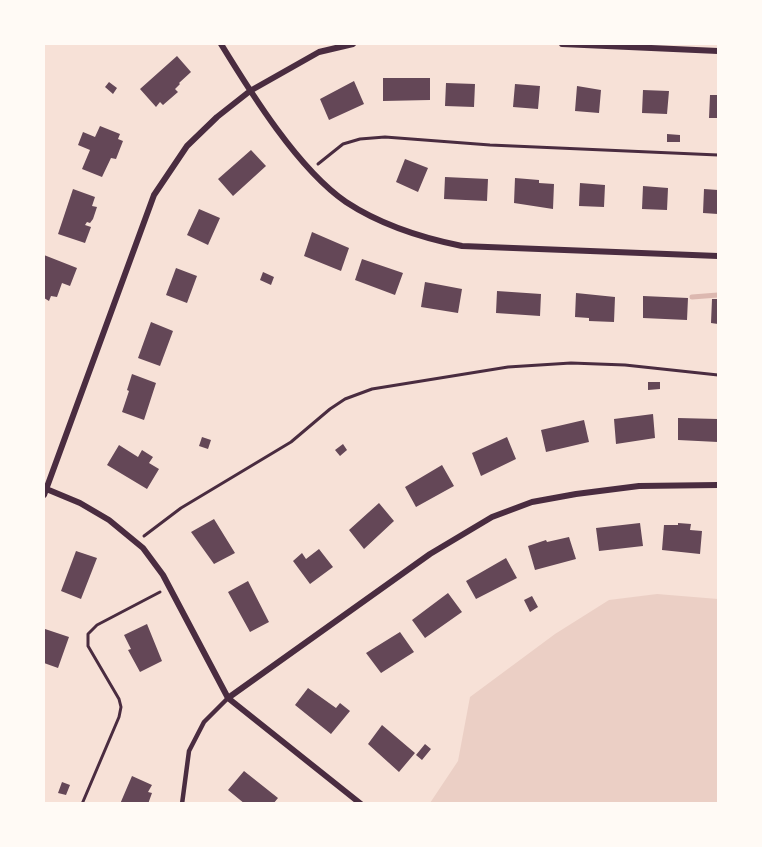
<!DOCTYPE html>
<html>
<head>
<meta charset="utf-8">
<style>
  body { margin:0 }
  #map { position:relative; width:762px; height:847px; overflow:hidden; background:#f7e1d7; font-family:"Zilla Slab",serif }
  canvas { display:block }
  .frame { position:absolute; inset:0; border:45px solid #fffaf5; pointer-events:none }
</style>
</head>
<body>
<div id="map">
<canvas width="762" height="847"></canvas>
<div class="frame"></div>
</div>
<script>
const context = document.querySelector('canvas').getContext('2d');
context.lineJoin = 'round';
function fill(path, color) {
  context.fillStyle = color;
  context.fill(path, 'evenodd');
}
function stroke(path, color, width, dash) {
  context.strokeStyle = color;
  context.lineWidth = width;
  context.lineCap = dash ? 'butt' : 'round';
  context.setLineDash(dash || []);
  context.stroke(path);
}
fill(new Path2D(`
  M657,594L718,599V803H430L458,761L470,697L555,634L609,600Z`), '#ebcfc5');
stroke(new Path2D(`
  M692,297L718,295`), '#dcb8b0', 5);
fill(new Path2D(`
  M177,56L191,72L179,83L180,84L175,89L178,92L163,105L160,102L156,107L140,89Z
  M383,78H430V100L383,101Z
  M354,81L364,104L329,120L320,99Z
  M109,82L117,88L113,94L105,87Z
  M446,83L475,84L474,107L445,106Z
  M515,84L540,86L538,109L513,107Z
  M577,86L601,90L599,113L575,111Z
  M643,90L669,91L667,114L642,113Z
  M710,95H718V118H709Z
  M100,126L120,134L118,139L123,141L116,159L111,158L102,177L82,169L90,150L78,145L83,132L95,137Z
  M667,134L680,135V142H667Z
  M251,150L266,166L233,196L218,179Z
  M405,159L428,168L418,192L396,182Z
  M445,177L488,179L487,201L444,199Z
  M515,178L539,180V183L554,184L553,209L514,203Z
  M580,183L605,185L604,207L579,206Z
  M643,186L668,188L667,210L642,209Z
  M73,189L95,197L92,206L97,207L93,219L90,223L87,222L85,225L91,227L85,243L58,234Z
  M704,189L718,190V214L703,213Z
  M199,209L220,218L208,245L187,235Z
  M312,232L349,248L341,271L304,256Z
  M44,255L77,268L70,286L62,283L57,297L51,296L49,301L44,298Z
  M362,259L403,273L395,295L355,280Z
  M176,268L197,276L187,303L166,295Z
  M263,272L274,277L271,285L260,280Z
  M425,282L462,289L458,313L421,307Z
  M497,291L541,294L540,316L496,313Z
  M576,293L615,297L614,322L589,321V318L575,317Z
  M643,296L688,298L687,320L643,318Z
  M712,299H718V324L711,323Z
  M151,322L173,331L160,366L138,358Z
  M132,374L156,383L144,420L122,412L129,391L127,390Z
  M648,382H660V389L648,390Z
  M653,414L655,438L616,444L614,419Z
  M678,418L718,419V442L678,440Z
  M584,420L589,442L546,452L541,430Z
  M202,437L211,440L208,449L199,446Z
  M507,437L516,459L481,476L472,453Z
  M343,444L347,450L340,456L335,450Z
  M119,445L138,457L142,450L153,457L149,463L159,469L147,489L107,465Z
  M442,465L454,486L416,507L405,487Z
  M379,503L394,521L364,549L349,530Z
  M214,519L235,553L214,564L191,532Z
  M640,523L643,546L599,551L596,528Z
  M678,523L691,524L690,530L702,531L700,554L662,550L664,525H678Z
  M569,537L576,559L535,570L528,546L546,540L547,542Z
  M319,549L333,567L310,584L293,561L302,553L306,559Z
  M76,551L97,558L81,599L61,591Z
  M506,558L517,578L476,599L466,581Z
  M248,581L269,622L250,632L228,592Z
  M448,593L462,612L425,638L412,620Z
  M532,596L538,607L530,612L524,600Z
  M147,624L162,661L140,672L128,650L131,649L124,635Z
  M45,629L69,637L58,668L44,663Z
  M400,632L414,652L381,673L366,653Z
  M308,688L336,708L340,703L350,711L331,734L295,705Z
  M382,725L415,753L399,772L368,744Z
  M425,744L431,749L422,760L416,755Z
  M244,771L278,798L273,804H245L228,790Z
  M132,776L152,785L148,792L152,793L148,804H120Z
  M62,782L70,785L66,795L58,793Z`), '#644757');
stroke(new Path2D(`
  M318,164L343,144L360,139L385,137L490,145L718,155
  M144,536L181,508L291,442L330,409L345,399L372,389L508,367L571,363L625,365L718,375
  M82,804L119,717L121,707L119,699L88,646V634L97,625L160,592`), '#4a2c40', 3);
stroke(new Path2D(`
  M182,804L189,751L204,722L228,698`), '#4a2c40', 4.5);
stroke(new Path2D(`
  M221,44C251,93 298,169 346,202C381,225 422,238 462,246L718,256
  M562,44L718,51
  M44,488L80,503L109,520L143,548L163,575L228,698L361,804
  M44,495L154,195L187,146L217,117L250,91L319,52L353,44
  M228,698L430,554L492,517L532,502L576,494L639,486L718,485`), '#4a2c40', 6);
</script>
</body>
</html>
